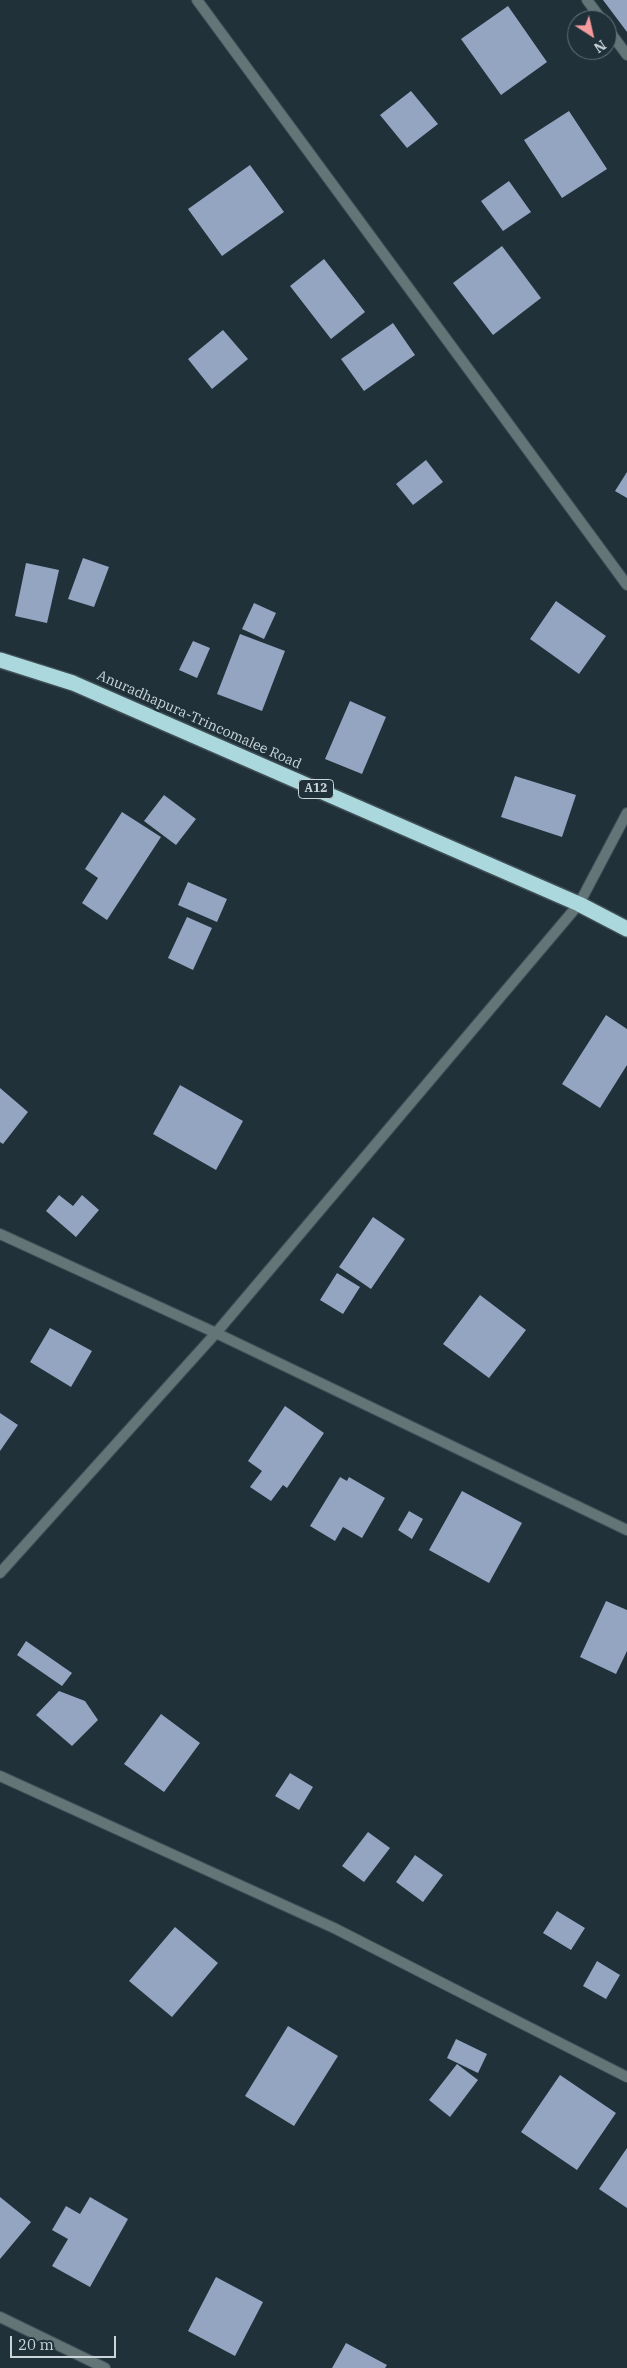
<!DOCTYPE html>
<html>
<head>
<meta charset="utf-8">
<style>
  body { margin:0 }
  #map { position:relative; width:627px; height:2368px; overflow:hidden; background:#20313a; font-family:"IBM Plex Serif",serif }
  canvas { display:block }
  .north { position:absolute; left:567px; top:10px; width:50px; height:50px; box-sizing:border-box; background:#20313a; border:1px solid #64737a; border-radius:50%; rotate:145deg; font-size:14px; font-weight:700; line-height:20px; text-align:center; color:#cad5da }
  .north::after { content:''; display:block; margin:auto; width:18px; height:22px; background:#f59b9e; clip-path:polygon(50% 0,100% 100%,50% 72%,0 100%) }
  .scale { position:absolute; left:10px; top:2336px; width:106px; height:22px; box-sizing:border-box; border:2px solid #cad5da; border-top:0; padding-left:6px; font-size:15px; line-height:18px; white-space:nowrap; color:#cad5da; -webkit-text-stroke:4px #20313a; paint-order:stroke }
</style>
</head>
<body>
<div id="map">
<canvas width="627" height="2368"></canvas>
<div class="north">N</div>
<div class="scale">20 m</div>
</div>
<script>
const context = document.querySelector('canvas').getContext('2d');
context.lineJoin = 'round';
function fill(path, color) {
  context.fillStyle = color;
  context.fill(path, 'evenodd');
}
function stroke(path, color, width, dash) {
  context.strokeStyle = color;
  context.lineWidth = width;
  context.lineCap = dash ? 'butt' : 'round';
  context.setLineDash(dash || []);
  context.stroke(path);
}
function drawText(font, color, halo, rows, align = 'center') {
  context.font = font + ' "IBM Plex Serif",serif';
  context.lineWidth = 5;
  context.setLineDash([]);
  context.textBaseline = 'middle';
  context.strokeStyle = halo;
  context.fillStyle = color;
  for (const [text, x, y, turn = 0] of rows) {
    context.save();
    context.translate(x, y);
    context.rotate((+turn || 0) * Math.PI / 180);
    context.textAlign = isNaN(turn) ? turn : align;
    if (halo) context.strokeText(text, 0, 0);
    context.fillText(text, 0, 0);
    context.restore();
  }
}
fill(new Path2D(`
  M603,0H627V32Z
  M508,6L547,62L501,95L461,39Z
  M411,91L438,124L407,148L380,115Z
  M569,111L607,169L562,198L524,140Z
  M250,165L284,212L222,256L188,209Z
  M509,181L531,212L503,231L481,201Z
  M502,246L541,298L493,335L453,283Z
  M324,259L365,312L331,339L290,286Z
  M393,323L415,355L364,391L341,359Z
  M223,330L248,359L212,389L188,359Z
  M426,460L443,482L413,505L396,484Z
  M627,472V498L615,491Z
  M83,558L109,567L94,607L68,599Z
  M26,563L59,570L47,623L15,616Z
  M556,601L606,636L579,674L530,639Z
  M254,603L276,613L264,639L242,629Z
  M240,634L285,651L262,711L217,694Z
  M193,641L210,648L197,678L179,670Z
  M350,701L386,717L362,774L325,759Z
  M515,776L576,795L562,837L501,817Z
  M164,795L196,819L176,845L144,821Z
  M122,812L161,837L107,920L82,903L98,878L85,869Z
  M188,882L227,899L217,922L178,905Z
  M187,917L212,928L193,970L168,958Z
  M606,1015L627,1029V1065L600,1108L562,1084Z
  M180,1085L243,1121L216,1170L153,1134Z
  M0,1088L28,1112L3,1144L0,1142Z
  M59,1195L73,1206L82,1195L99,1210L76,1237L46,1211Z
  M373,1217L405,1239L371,1289L339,1267Z
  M337,1273L360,1287L343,1314L320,1300Z
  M480,1295L526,1330L489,1378L443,1344Z
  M50,1328L92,1351L71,1387L30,1362Z
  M285,1406L324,1433L287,1488L283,1485L271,1501L250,1487L262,1471L248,1461Z
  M0,1413L18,1425L0,1451Z
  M340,1477L347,1481L349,1477L385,1498L362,1538L343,1527L335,1541L310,1526Z
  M462,1491L522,1523L489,1583L429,1550Z
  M409,1511L423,1519L412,1539L398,1530Z
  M606,1601L627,1610V1651L616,1674L580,1657Z
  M26,1641L72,1673L62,1686L17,1655Z
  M59,1691L85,1701L98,1720L72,1746L36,1715Z
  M161,1714L200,1743L164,1792L124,1764Z
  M290,1773L313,1787L299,1810L275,1796Z
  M368,1832L390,1848L364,1882L342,1866Z
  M415,1855L443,1875L423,1902L396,1882Z
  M557,1911L585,1928L571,1950L543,1933Z
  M175,1927L218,1963L172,2017L129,1981Z
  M597,1961L620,1975L606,1999L583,1986Z
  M288,2026L338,2056L294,2126L245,2096Z
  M456,2039L487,2054L478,2073L447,2058Z
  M457,2064L478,2080L450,2117L429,2100Z
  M560,2075L616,2113L577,2170L521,2132Z
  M627,2148V2208L599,2189Z
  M0,2197L31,2222L0,2259Z
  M90,2197L128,2219L90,2287L52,2266L68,2239L52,2230L66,2206L80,2214Z
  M216,2277L263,2302L235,2356L188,2331Z
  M346,2343L387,2365L385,2368H332Z`), '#94a5c2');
const street = new Path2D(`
  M197,0L627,585
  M587,0L602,20
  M607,28L627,55
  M0,1234L216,1333L627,1530
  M0,1573L216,1333L579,904L627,813
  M0,1776L334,1928L627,2077
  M0,2317L105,2368`);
const highway = new Path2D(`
  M0,660L73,683L579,904L627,929`);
stroke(street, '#3f4f57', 12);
stroke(highway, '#3f4f57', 18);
stroke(street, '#637577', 10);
stroke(highway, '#abd8dc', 15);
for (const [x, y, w] of [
  [316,789,35]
]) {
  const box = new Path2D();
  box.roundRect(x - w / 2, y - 9.5, w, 19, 4);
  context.fillStyle = '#20313a';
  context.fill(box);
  stroke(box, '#cad5da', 1);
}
drawText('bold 12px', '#cad5da', null, [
  ["A12",316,789]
]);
drawText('14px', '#cad5da', '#20313a', [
  ["Anuradhapura-Trincomalee Road",199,720,24]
]);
</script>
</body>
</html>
